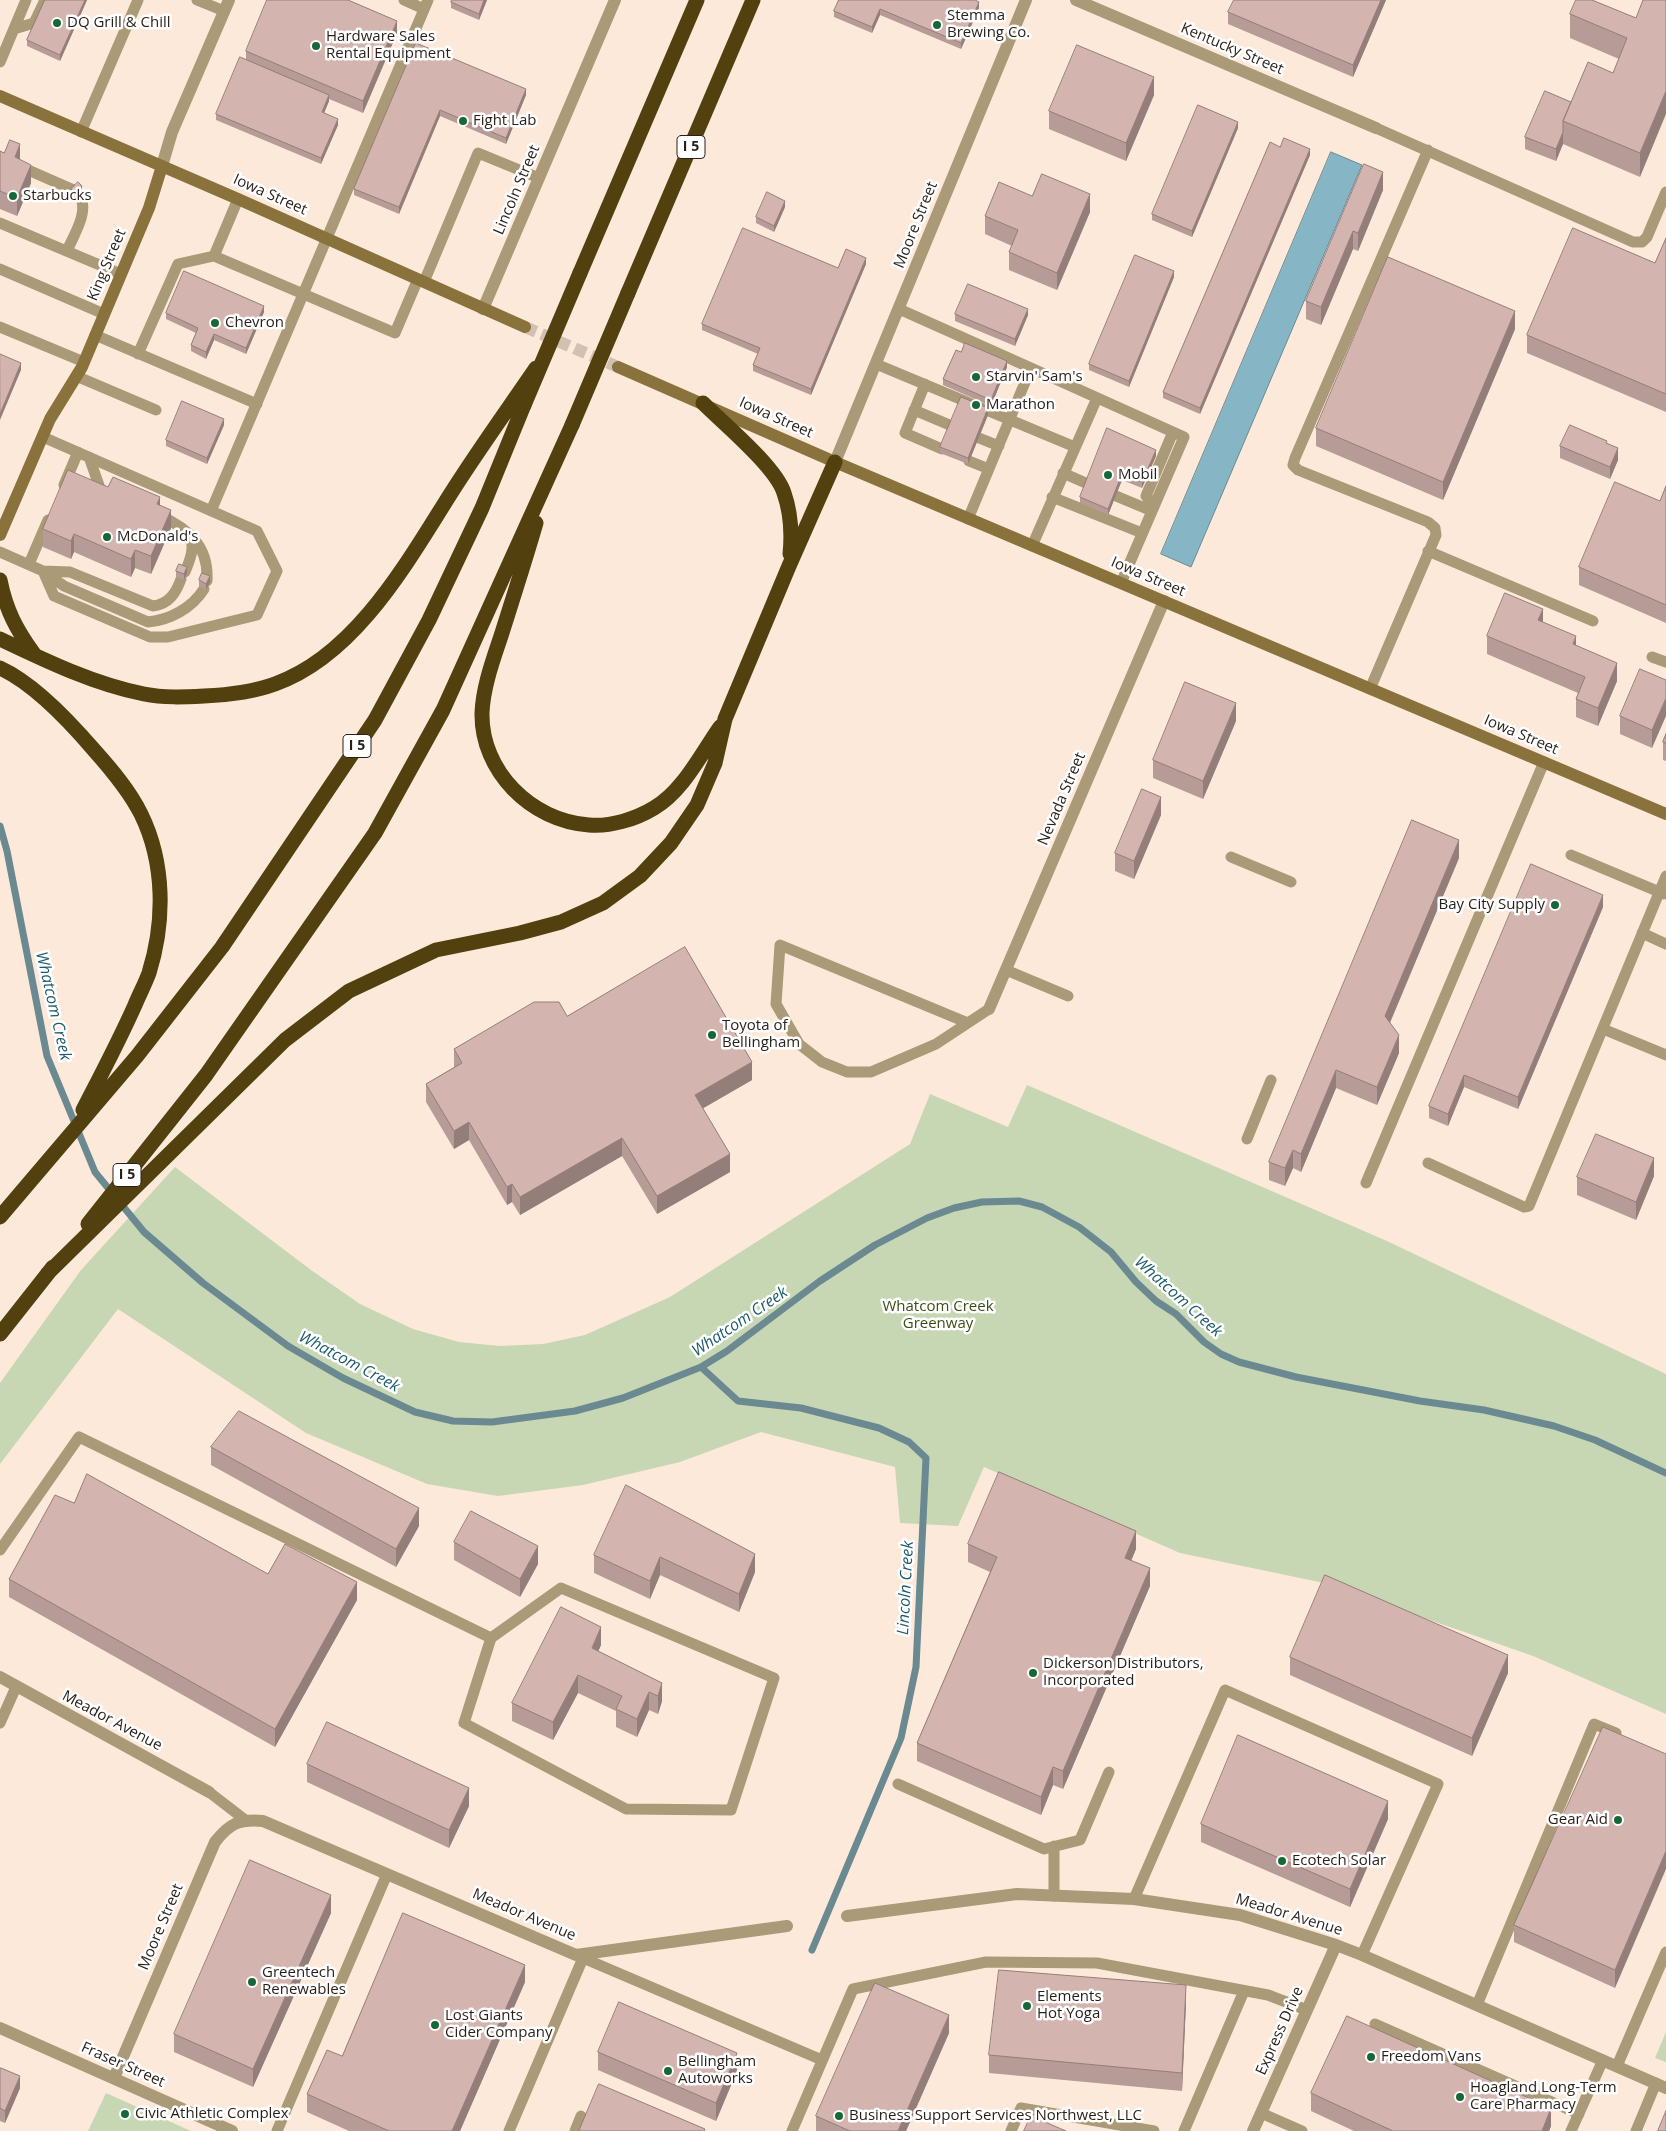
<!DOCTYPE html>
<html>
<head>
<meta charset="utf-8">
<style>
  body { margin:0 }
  canvas { display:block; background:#fde9d9 }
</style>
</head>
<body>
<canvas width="1666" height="2131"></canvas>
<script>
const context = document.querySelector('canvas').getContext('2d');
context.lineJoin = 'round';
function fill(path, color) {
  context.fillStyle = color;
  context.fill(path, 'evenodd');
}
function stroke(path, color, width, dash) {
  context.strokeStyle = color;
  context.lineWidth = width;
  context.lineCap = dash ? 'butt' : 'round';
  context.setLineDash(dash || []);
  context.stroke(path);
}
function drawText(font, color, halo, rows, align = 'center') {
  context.font = font + ' "Open Sans",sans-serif';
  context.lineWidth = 5;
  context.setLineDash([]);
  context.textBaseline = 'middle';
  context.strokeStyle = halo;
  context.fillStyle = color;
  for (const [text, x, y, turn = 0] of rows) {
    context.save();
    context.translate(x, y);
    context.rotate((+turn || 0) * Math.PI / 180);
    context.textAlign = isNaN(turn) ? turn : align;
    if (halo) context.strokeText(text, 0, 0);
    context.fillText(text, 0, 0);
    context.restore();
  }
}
fill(new Path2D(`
  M1027,1085L1387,1241L1666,1374V1714L1533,1656L1324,1583L1180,1553L984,1467L958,1526L900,1523L895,1467L761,1432L680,1462L583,1485L498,1496L427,1484L306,1433L118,1309L0,1464V1383L81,1270L175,1167L311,1270L360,1304L413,1329L459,1342L500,1346L543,1344L585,1335L670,1297L910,1144L930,1094L1008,1127Z
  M1666,2032V2062L1655,2058Z
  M106,2093L191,2131H88Z`), '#c7d7b3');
const water = new Path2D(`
  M1331,152L1362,165L1191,567L1161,554Z`);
fill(water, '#86b6c5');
stroke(water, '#6a8991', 1);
stroke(new Path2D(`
  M0,826L7,851L47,1056L95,1172L144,1232L203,1283L288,1346L343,1378L415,1412L453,1421L492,1422L575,1411L623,1398L701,1367L727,1351L820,1281L875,1245L927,1218L954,1208L982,1202L1019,1201L1042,1207L1079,1227L1111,1252L1136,1282L1156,1301L1176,1314L1204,1342L1221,1354L1239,1362L1296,1377L1420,1401L1484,1410L1554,1426L1595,1440L1666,1473
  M701,1367L738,1401L801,1408L879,1428L909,1442L926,1458L916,1667L901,1738L812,1950`), '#6a8991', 7);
stroke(new Path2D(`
  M525,327L618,367`), '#d2c1b2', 12, [12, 6]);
stroke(new Path2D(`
  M197,0L224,11
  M404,0L424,9
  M14,29L34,23L45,0
  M0,62L26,0
  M1376,128L1633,242H1642L1647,237L1666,192
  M81,132L138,0
  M19,166L76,191
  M0,223L121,274
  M67,251C74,234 89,213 80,195
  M214,256L238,199
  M0,269L104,314
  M424,282L478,153L539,178
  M899,309L1031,368L968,519
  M0,327L84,362
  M95,335L257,404
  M138,354L178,264L214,256L395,333L418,279
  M876,364L1075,447
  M1031,368L1184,437L1121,583
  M76,376L156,410
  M925,384L905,433L942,449
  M914,410L952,426
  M979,438L999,446
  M89,457L101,491L106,493
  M969,461L989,469
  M1063,473L1088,484
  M64,485L78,452
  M1116,496L1152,511
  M1052,497L1142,533
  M1154,506L1146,496L1173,432
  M211,511L428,0
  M159,515C189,529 209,546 207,581
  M1032,546L1097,398
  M1428,551L1593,621
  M0,552L43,571L54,596L150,637H168L257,615L277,571L257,531L43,437
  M29,564L48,520
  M43,571L70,572L153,606C169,604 176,593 181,579
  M44,572L64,586L148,622C170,620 192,608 204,589
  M185,572C190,560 195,548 190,536
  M1652,657L1666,662
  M1370,689L1436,535L1435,528L1428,522L1298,470L1293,465L1295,458L1428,150
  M1571,855L1664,894
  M1231,857L1291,882
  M1642,933L1666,944
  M1006,970L1068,996
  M968,1023L780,945L776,1004L799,1044L822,1062L847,1072H871L936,1044L989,1009
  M1603,1029L1666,1055
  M1247,1139L1271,1080
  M1428,1163L1524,1207L1529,1206L1666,876
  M1366,1183L1544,762
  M0,1550L79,1437L491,1638
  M561,1588L774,1678L731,1810L626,1809L464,1723L491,1638Z
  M0,1723L16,1687
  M898,1784L1044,1849L1080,1840L1109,1772
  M209,1792L244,1819
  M1054,1846V1896
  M1134,1899L1225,1690L1438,1784L1362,1955
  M576,1955L822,2060
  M1477,2005L1594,1724L1616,1733
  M1375,2024L1579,2114
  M1617,2066L1666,1952
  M1261,2113L1302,2131
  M277,2131L387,1874
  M509,2131L583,1958
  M575,2131L581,2116
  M792,2131L853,1989L986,1962L1097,1963L1268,1995L1307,2010
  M1011,2131L1021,2108L1154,2131
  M1184,2131L1244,1991
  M1571,2131L1603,2060
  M1636,2131L1656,2083`), '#aa9a77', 11);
stroke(new Path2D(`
  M1076,0L1376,128
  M162,166L172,132L229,0
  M483,309L615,0
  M835,462L1026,0
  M989,1009L1164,601
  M0,1677L209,1792
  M847,1916L1017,1894L1134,1899L1240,1915L1336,1945L1362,1955L1666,2088
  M114,2078L215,1842C230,1823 239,1819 263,1821L576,1955L787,1926
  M1253,2131L1336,1945`), '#aa9a77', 12);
stroke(new Path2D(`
  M0,2028L232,2131`), '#aa9a77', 12);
stroke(new Path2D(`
  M0,96L238,199L525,327
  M618,367L835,462L1666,814
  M0,535L50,419L82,367L149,208L162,166`), '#89723c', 12);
stroke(new Path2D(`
  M580,273L697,0
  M628,293L753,0
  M703,403C724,424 776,467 784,493C791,513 792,534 790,554
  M536,523C525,561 513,598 501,636C493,660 483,687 482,713C481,771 531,821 589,825C610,827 636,819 654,808C683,791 701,754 720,727
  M0,580C6,610 16,629 34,654
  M0,639C46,661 94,684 144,694C164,698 184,697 204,696C228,695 253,692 275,684C357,655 409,559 453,490C479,449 508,409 536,368
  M0,668C33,683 70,722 94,750C111,769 129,790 141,814C165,863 165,922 149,973C145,984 139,995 135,1005C119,1041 101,1075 83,1110
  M0,1217L137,1056L222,947L375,720L429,620L482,508L524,405
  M88,1224L206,1075L375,833L443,710L572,425
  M47,1274L285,1040L349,991L436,950L520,933L561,922L603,903L640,876L671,843L697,805L715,763L725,719L789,566L835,462
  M0,1334L53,1267`), '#52400e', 15);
stroke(new Path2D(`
  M524,405L580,273
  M572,425L628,293`), '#52400e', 15);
fill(new Path2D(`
  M45,0H87L60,61L27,46V40Z
  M487,0L479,20L451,8V2Z
  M839,0L979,8L961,49L880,15L872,33L834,17V11Z
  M1386,0L1353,77L1228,24V12Z
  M1643,0L1640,177L1563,144L1556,161L1525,149V137L1571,102L1613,73L1619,59L1570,38V14L1636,18Z
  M397,33L363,113L329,99V101L324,113L338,125L321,164L216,120V114L246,60V51Z
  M416,43L526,95L506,144L440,116L399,214L354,195V189Z
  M1154,95L1126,161L1049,129V111Z
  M1238,128L1192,237L1152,220V214Z
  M1280,147L1310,155L1200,414L1163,398V392Z
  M0,151L20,160L31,183L17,216L0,209Z
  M1383,172V190L1358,251L1353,249L1321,325L1306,319V301Z
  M71,189L82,193L76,199L71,195Z
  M1032,196L1090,212L1057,290L1009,270V252L1012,246L985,234V216Z
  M785,207L774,232L756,223V217Z
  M1666,238V412L1527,353V335L1655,263Z
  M866,264L811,395L753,371V365L758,354L702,330V324L838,268Z
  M1174,277L1129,387L1089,370V364Z
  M264,312L246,354L214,340L206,359L191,351V345L196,333L166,319V313Z
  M955,314L1028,315L1015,346L955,321Z
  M1515,329L1443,500L1316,446V428Z
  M961,352L1007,367L991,406L943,385V379Z
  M988,415L968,464L940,453V447Z
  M224,425L207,464L166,446V440Z
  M1607,443L1618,460L1610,479L1560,458V446Z
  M1156,456L1142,488L1122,480L1108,515L1080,503V497Z
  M1666,486V623L1579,585V567L1660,501Z
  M108,487L160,505L171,528L151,574L135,568L131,577L74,552L71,559L43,547V529Z
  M176,571L187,573L184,580L176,577Z
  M199,580L210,582L206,590L199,586Z
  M1543,622L1576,646L1617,681L1598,726L1576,717V699L1578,693L1487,654V636Z
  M1666,680L1652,748L1620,734V716Z
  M1236,721L1203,799L1153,778V760Z
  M1666,734V761L1663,760V742Z
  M1161,815L1134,879L1115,871V853Z
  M1459,858L1390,1023L1399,1053L1377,1105L1336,1088L1301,1172L1293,1168L1285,1186L1269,1180V1162Z
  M1603,907L1518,1109L1464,1087L1448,1126L1429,1118V1106Z
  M567,1016L752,1080L703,1108L730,1172L657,1214L622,1156L520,1215L512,1202L507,1205L469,1140L454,1149L426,1102V1084L454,1067V1049Z
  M1654,1176L1636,1220L1577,1195V1177Z
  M211,1447L419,1526L396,1567L211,1465Z
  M74,1503L268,1574L357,1600L275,1747L9,1597V1579Z
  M454,1542L538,1564L520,1597L454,1560Z
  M968,1544L1136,1549L1131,1560L1150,1586L1063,1789L1053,1785L1041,1815L917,1761V1743L990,1572L968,1562Z
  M755,1554V1572L739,1612L660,1575L650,1599L594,1573V1555Z
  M601,1645L598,1651L662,1683V1701L658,1714L649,1710L637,1737L616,1727V1711L578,1693L553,1740L512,1721V1703Z
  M1290,1657L1508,1673L1472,1756L1290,1675Z
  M1666,1754L1615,1988L1514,1942V1925Z
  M307,1764L469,1806L449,1848L307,1782Z
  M1388,1819L1350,1907L1201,1842V1824Z
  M331,1913L253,2087L174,2052V2034Z
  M525,1982L460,2131H349L307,2112V2094Z
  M1186,2003L1182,2091L989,2073V2055Z
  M949,2033L906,2131H816V2116Z
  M598,2052L737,2071L716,2121L598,2070Z
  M0,2070L20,2088L5,2123L0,2121Z
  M1311,2093L1551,2126L1549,2131H1354L1311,2111Z`), '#b69b96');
fill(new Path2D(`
  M85,0H87L60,61V55Z
  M484,0H487L479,20V14Z
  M1381,0H1386L1353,77V65Z
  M979,2V8L961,49V43Z
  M880,9V15L872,33V27Z
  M397,21V33L363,113V101Z
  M1154,77V95L1126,161V143Z
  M526,89V95L506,144V138Z
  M1666,91V114L1640,177V153Z
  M329,95V101L322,118V112Z
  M440,110V116L399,214V207Z
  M338,119V125L321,164V158Z
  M1238,122V128L1192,237V231Z
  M1563,132V144L1556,161V149Z
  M20,144V162L15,157Z
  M1310,149V155L1200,414V408Z
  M31,165V183L17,216V198Z
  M1383,172V190L1358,251V233Z
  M82,186V193L76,199V193Z
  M1090,194V212L1057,290V273Z
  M785,201V207L774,232V226Z
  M1353,231V249L1321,325V307Z
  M866,258V264L811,395V389Z
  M1174,271V277L1129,387V381Z
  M264,306V312L246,354V348Z
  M1028,309V315L1015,346V339Z
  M1515,311V329L1443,500V482Z
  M214,334V340L206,359V352Z
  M1007,361V367L991,406V400Z
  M21,363V370L0,420V414Z
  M988,408V415L968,464V458Z
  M224,419V425L207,464V458Z
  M1618,448V460L1610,479V467Z
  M1156,450V456L1142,488V482Z
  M1122,474V480L1108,515V509Z
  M160,497V515L157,504Z
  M171,510V528L151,574V556Z
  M74,534V552L71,559V541Z
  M135,550V568L131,577V559Z
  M187,567V573L184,580V574Z
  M210,576V582L206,590V584Z
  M1543,609V627L1538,620Z
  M1576,636V654L1573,644Z
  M1617,663V681L1598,726V708Z
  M1666,698V716L1652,748V730Z
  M1236,703V721L1203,799V781Z
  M1161,797V815L1134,879V861Z
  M1459,840V858L1385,1034V1016Z
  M1603,895V907L1518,1109V1097Z
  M1399,1035V1053L1377,1105V1087Z
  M752,1062V1080L695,1113V1095Z
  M1336,1070V1088L1301,1172V1154Z
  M1464,1075V1087L1448,1126V1114Z
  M469,1122V1140L454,1149V1131Z
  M622,1138V1156L520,1215V1197Z
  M1293,1150V1168L1285,1186V1168Z
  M730,1154V1172L657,1214V1196Z
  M1654,1158V1176L1636,1220V1202Z
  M512,1184V1202L507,1205V1187Z
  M419,1508V1526L396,1567V1549Z
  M1136,1531V1549L1125,1576V1558Z
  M538,1546V1564L520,1597V1579Z
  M755,1554V1572L739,1612V1594Z
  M660,1557V1575L650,1599V1581Z
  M1150,1568V1586L1063,1789V1771Z
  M357,1582V1600L275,1747V1729Z
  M601,1627V1645L592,1666V1648Z
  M1508,1655V1673L1472,1756V1738Z
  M578,1675V1693L553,1740V1722Z
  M662,1683V1701L658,1714V1696Z
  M649,1692V1710L637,1737V1719Z
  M1053,1767V1785L1041,1815V1797Z
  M469,1788V1806L449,1848V1830Z
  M1388,1801V1819L1350,1907V1889Z
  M1666,1851V1869L1615,1988V1970Z
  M331,1895V1913L253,2087V2069Z
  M525,1965V1982L460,2131H452Z
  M1186,1985V2003L1182,2091V2073Z
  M949,2015V2033L906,2131H898Z
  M737,2053V2071L716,2121V2103Z
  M20,2076V2088L5,2123V2111Z
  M1551,2108V2126L1549,2131H1542Z`), '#947e7a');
const building = new Path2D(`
  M45,0H85L60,55L27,40Z
  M267,0H348L397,21L363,101L246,51Z
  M452,0H484L479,14L451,2Z
  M839,0H975L979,2L961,43L880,9L872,27L834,11Z
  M1234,0H1381L1353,65L1228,12Z
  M1576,0H1592L1636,18L1643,0H1666V91L1640,153L1563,121L1588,62L1613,73L1627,38L1570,14Z
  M416,43L526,89L506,138L440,110L399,207L354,189Z
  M1077,45L1154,77L1126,143L1049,111Z
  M240,57L329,95L322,112L338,119L321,158L216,114Z
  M1545,91L1571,102L1563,121V132L1556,149L1525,137Z
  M1198,105L1238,122L1192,231L1152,214Z
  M1284,138L1310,149L1200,408L1163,392L1270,142L1280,147Z
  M10,140L20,144L15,157L31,165L17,198L0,191V151L4,153Z
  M1364,164L1383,172L1358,233L1353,231L1321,307L1306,301Z
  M1042,174L1090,194L1057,273L1009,252L1018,230L985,216L999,182L1032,196Z
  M78,182L82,186L76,193L71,189Z
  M767,192L785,201L774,226L756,217Z
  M743,228L838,268L846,249L866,258L811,389L753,365L760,348L702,324Z
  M1573,228L1655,263L1666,238V394L1527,335Z
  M1135,255L1174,271L1129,381L1089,364Z
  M1388,257L1515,311L1443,482L1316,428Z
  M184,271L264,306L246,348L214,334L206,352L191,345L198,328L166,313Z
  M968,284L1028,309L1015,339L955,314Z
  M965,343L1007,361L991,400L943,379L956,350L961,352Z
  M0,354L21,363L0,414Z
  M961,397L988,408L968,458L940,447Z
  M182,401L224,419L207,458L166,440Z
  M1570,425L1607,441L1606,443L1618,448L1610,467L1560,446Z
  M1107,428L1156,450L1142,482L1122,474L1108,509L1080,497Z
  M68,470L108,487L113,477L160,497L157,504L171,510L151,556L135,550L131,559L74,534L71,541L43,529Z
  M1615,482L1660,501L1666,486V605L1579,567Z
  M179,564L187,567L184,574L176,571Z
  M202,573L210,576L206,584L199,580Z
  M1505,593L1543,609L1538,620L1576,636L1573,644L1617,663L1598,708L1576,699L1585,677L1487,636Z
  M1640,669L1666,680V698L1652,730L1620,716Z
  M1185,682L1236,703L1203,781L1153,760Z
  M1666,734V743L1663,742Z
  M1142,789L1161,797L1134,861L1115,853Z
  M1412,820L1459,840L1385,1016L1399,1035L1377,1087L1336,1070L1301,1154L1293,1150L1285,1168L1269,1162Z
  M1531,864L1603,895L1518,1097L1464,1075L1448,1114L1429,1106Z
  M685,947L752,1062L695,1095L730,1154L657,1196L622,1138L520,1197L512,1184L507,1187L469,1122L454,1131L426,1084L462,1063L454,1049L534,1002H559L567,1016Z
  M1596,1134L1654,1158L1636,1202L1577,1177Z
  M239,1411L419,1508L396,1549L211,1447Z
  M999,1472L1136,1531L1125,1558L1150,1568L1063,1771L1053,1767L1041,1797L917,1743L997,1557L968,1544Z
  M87,1474L268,1574L285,1544L357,1582L275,1729L9,1579L55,1495L74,1503Z
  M626,1485L755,1554L739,1594L660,1557L650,1581L594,1555Z
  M471,1511L538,1546L520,1579L454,1542Z
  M1325,1575L1508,1655L1472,1738L1290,1657Z
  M561,1607L601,1627L592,1648L662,1683L658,1696L649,1692L637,1719L616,1709L622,1696L578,1675L553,1722L512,1703Z
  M327,1722L469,1788L449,1830L307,1764Z
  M1603,1727L1666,1754V1851L1615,1970L1514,1925Z
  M1238,1735L1388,1801L1350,1889L1201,1824Z
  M250,1860L331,1895L253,2069L174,2034Z
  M403,1913L525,1965L452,2131H389L307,2094L327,2050L342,2056Z
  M999,1970L1186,1985L1182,2073L989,2055Z
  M875,1983L949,2015L898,2131H850L816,2116Z
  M619,2002L737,2053L716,2103L598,2052Z
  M1347,2016L1551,2108L1542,2131H1393L1311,2093Z
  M1,2068L20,2076L5,2111L0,2108V2070Z
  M599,2084L705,2129L704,2131H579Z
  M1666,2111V2131H1658Z
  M1031,2116L1066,2131H1024Z`);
fill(building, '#d4b4ae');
stroke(building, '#947e7a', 1);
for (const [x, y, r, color] of [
  [57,23,5,"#166838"],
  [937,25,5,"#166838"],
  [316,46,5,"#166838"],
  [463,121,5,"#166838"],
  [13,196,5,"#166838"],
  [215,323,5,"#166838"],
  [976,377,5,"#166838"],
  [976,405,5,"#166838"],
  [1108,475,5,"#166838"],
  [107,537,5,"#166838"],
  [1555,905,5,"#166838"],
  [712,1035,5,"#166838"],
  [1033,1673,5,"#166838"],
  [1618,1820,5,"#166838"],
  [1282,1861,5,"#166838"],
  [252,1982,5,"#166838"],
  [1027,2006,5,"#166838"],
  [435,2025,5,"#166838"],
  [1371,2057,5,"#166838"],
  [668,2071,5,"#166838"],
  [1460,2097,5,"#166838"],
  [125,2114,5,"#166838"],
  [839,2116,5,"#166838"]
]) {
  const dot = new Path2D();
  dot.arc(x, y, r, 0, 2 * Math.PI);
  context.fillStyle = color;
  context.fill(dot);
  stroke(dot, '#fff', 2);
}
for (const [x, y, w] of [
  [691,147,28],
  [357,746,28],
  [127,1175,28]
]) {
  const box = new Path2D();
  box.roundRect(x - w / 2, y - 11.5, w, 23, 4);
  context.fillStyle = '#fff';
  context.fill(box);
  stroke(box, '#281f18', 1);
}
drawText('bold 14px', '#281f18', null, [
  ["I 5",691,147],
  ["I 5",357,746],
  ["I 5",127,1175]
]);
drawText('15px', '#281f18', '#fff', [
  ["Stemma",947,16],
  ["Brewing Co.",947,33],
  ["DQ Grill & Chill",67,23],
  ["Hardware Sales",326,37],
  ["Rental Equipment",326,54],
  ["Fight Lab",473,121],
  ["Starbucks",23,196],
  ["Chevron",225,323],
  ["Starvin' Sam's",986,377],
  ["Marathon",986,405],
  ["Mobil",1118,475],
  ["McDonald's",117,537],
  ["Bay City Supply",1545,905,"right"],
  ["Toyota of",722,1026],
  ["Bellingham",722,1043],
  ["Dickerson Distributors,",1043,1664],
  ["Incorporated",1043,1681],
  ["Gear Aid",1608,1820,"right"],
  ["Ecotech Solar",1292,1861],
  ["Greentech",262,1973],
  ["Renewables",262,1990],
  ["Elements",1037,1997],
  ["Hot Yoga",1037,2014],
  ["Lost Giants",445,2016],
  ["Cider Company",445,2033],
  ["Freedom Vans",1381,2057],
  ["Bellingham",678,2062],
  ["Autoworks",678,2079],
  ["Hoagland Long-Term",1470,2088],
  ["Care Pharmacy",1470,2105],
  ["Civic Athletic Complex",135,2114],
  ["Business Support Services Northwest, LLC",849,2116]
], 'left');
drawText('15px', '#281f18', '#fff', [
  ["Kentucky Street",1232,49,23],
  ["Lincoln Street",517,190,-67],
  ["Iowa Street",270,195,24],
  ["Moore Street",916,225,-68],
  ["King Street",107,265,-67],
  ["Iowa Street",776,418,24],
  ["Iowa Street",1148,577,23],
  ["Iowa Street",1521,735,23],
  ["Nevada Street",1062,799,-67],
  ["Meador Avenue",112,1721,28],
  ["Meador Avenue",524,1915,23],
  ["Meador Avenue",1289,1915,17],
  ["Moore Street",161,1927,-67],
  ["Express Drive",1280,2031,-66],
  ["Fraser Street",123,2065,24]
]);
drawText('15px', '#3a4e15', '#fff', [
  ["Whatcom Creek",938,1307],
  ["Greenway",938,1324]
]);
drawText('italic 16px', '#1b5b6c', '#fff', [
  ["Whatcom Creek",53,1006,77],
  ["Whatcom Creek",1178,1297,42],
  ["Whatcom Creek",740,1322,-34],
  ["Whatcom Creek",349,1362,28],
  ["Lincoln Creek",906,1588,-87]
]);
</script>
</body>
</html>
